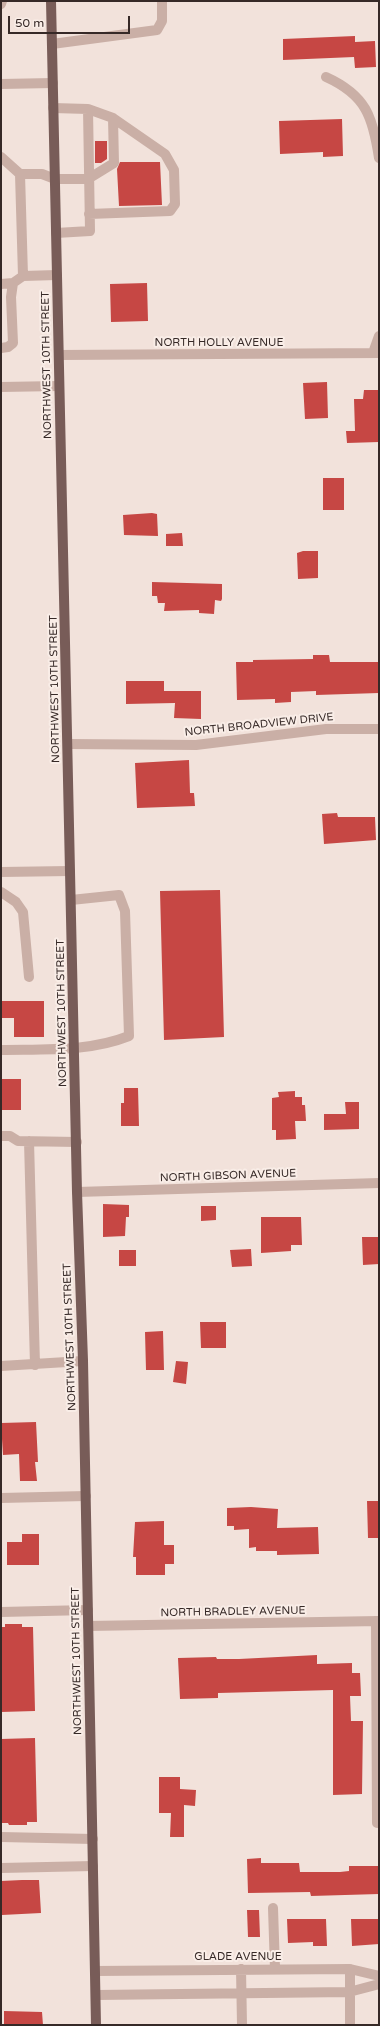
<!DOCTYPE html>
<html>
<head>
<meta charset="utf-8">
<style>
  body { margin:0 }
  #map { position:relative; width:380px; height:2026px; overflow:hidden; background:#f2e2db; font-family:"Varela Round",sans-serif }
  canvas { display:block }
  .frame { position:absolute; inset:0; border:2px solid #362927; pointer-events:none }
  .scale { position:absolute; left:8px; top:16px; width:122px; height:18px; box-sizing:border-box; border:2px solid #362927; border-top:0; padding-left:5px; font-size:12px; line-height:14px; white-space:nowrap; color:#362927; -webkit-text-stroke:3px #f9ede7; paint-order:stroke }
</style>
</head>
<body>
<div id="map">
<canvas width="380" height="2026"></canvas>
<div class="frame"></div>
<div class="scale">50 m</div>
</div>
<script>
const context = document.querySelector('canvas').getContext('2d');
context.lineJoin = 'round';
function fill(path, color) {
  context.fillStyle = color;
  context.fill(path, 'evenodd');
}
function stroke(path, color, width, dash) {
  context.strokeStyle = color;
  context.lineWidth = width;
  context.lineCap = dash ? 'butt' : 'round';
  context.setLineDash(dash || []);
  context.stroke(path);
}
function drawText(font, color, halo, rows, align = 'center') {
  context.font = font + ' "Varela Round",sans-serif';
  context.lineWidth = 4;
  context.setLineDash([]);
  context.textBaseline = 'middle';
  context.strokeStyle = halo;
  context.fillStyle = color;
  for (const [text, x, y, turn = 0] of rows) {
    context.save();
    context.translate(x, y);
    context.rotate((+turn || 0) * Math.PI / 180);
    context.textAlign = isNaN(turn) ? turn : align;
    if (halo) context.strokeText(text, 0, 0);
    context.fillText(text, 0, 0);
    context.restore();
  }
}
fill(new Path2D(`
  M355,36V42L375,41L376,67L355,68L354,57L283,60V39Z
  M342,119L343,156L323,157V152L280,154L279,121Z
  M95,141H107V159L101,163H95Z
  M120,162H160L162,205L119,206L117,169Z
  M147,283L148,321L111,322L110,284Z
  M327,382L328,418L305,419L303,383Z
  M364,390H379V442L347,443L346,431H355L354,399H363Z
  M323,478H344V510H323Z
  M152,513L157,514L158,536L124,535L123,515Z
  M182,533L183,546H166V534Z
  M303,551H318V578L298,579L297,553Z
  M152,582L222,584V599L221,601L215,600L214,614L199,613V610L164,611L165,603H158L157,596H152Z
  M313,655H329L330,662H379V693L316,695V691L291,692V702L275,703V699L237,700L236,662H253V660L313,659Z
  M126,681H164V691H201V719L174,718L175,703L126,704Z
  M189,760L190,793H194L195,806L137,808L135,763Z
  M337,813L338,817H375L376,840L324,844L322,814Z
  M220,890L224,1037L164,1040L160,891Z
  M1,1001H44V1037H14V1018H1Z
  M1,1079H21V1110H1Z
  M124,1088H138L139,1126H121V1103H124Z
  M295,1091V1097H302V1105H305L306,1121H295L296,1139L276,1140V1130H272V1098L279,1097L278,1092Z
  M345,1102H359V1129L324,1130V1114H346Z
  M103,1204L129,1205V1217H126L125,1236L103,1237Z
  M201,1206H216V1220L201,1221Z
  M261,1217H301L302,1245H291V1251L261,1253Z
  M362,1237H379V1264L363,1265Z
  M251,1249L252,1266L232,1267L230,1250Z
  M119,1250H136V1266H119Z
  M200,1322H226V1348H201Z
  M163,1331L164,1370H146L145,1332Z
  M176,1361L188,1362L186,1384L173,1382Z
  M36,1422L38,1462H35L37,1481H20L19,1454L3,1455L1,1423Z
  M367,1501H379V1538H368Z
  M251,1507L278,1509L277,1528L318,1527L319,1554L277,1555V1551H256V1547L249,1548V1529L234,1530V1526H227V1508Z
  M164,1521V1545H174V1564H165V1575H136V1557H133L135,1522Z
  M22,1534H39V1565H7V1542H22Z
  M5,1624H22V1627H33L35,1711L1,1712V1627H5Z
  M317,1655V1664L352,1663V1673H360L361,1696H350L351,1721H363L362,1794L333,1795V1690L218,1693V1698L180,1699L178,1658L216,1657L217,1659H239Z
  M35,1738L37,1822H27V1825H9L8,1823H1V1739Z
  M159,1777H180V1789L196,1790L195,1806L184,1805V1837H170L171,1813H159Z
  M261,1858V1863H299L300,1872H340L349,1871V1866H379V1894L311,1896L310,1892L248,1893L247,1859Z
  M22,1880H39L41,1913L2,1915L1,1881Z
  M247,1910H259L260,1937H248Z
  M287,1919H326L327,1946H313V1942L288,1943Z
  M351,1919H379V1944L352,1946Z
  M4,2011L42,2012L43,2025H4Z`), '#c64744');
stroke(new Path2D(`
  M1,4L2,1
  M52,44L157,30L162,21V1
  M326,77C366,95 373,117 379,158
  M1,84L53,83
  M53,108L88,109L90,231L56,233
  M1,157L20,174H42L55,179H88L114,163L113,118L88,109
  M20,174L23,276
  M89,214L170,211L175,204L174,170L165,154L113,118
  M1,284L13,283
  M1,348L8,347L13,343L11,297L13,283L23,276L57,275
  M373,353L379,336
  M59,355L379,353
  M1,387L59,386
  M69,744L196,745L326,729H379
  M1,872L70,871
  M1,892L16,902L23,912L29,977
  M1,1050C44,1049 89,1052 129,1036L125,911L119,895L71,900
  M1,1136H10L18,1141L77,1142
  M29,1141L35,1365
  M77,1192L379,1183
  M1,1366L83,1361
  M1,1498L86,1496
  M1,1612L88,1610
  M376,1621L377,1823
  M88,1626L379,1621
  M1,1837L93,1839
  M1,1868L93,1866
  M273,1908L275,1969
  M241,1969L242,2025
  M350,1969V2025
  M95,1971L350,1969L379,1976
  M96,1995L349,1992L379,1984`), '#caafa6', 10);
stroke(new Path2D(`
  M51,1L77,1192L83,1361L96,2025`), '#785c58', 10);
drawText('11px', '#362927', '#f9ede7', [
  ["NORTH HOLLY AVENUE",219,343],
  ["NORTHWEST 10TH STREET",47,365,-91],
  ["NORTHWEST 10TH STREET",55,689,-91],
  ["NORTH BROADVIEW DRIVE",259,725,-6],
  ["NORTHWEST 10TH STREET",62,1013,-91],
  ["NORTH GIBSON AVENUE",228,1176,-2],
  ["NORTHWEST 10TH STREET",70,1337,-92],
  ["NORTH BRADLEY AVENUE",233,1612,-1],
  ["NORTHWEST 10TH STREET",77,1661,-91],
  ["GLADE AVENUE",238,1957]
]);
</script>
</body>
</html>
